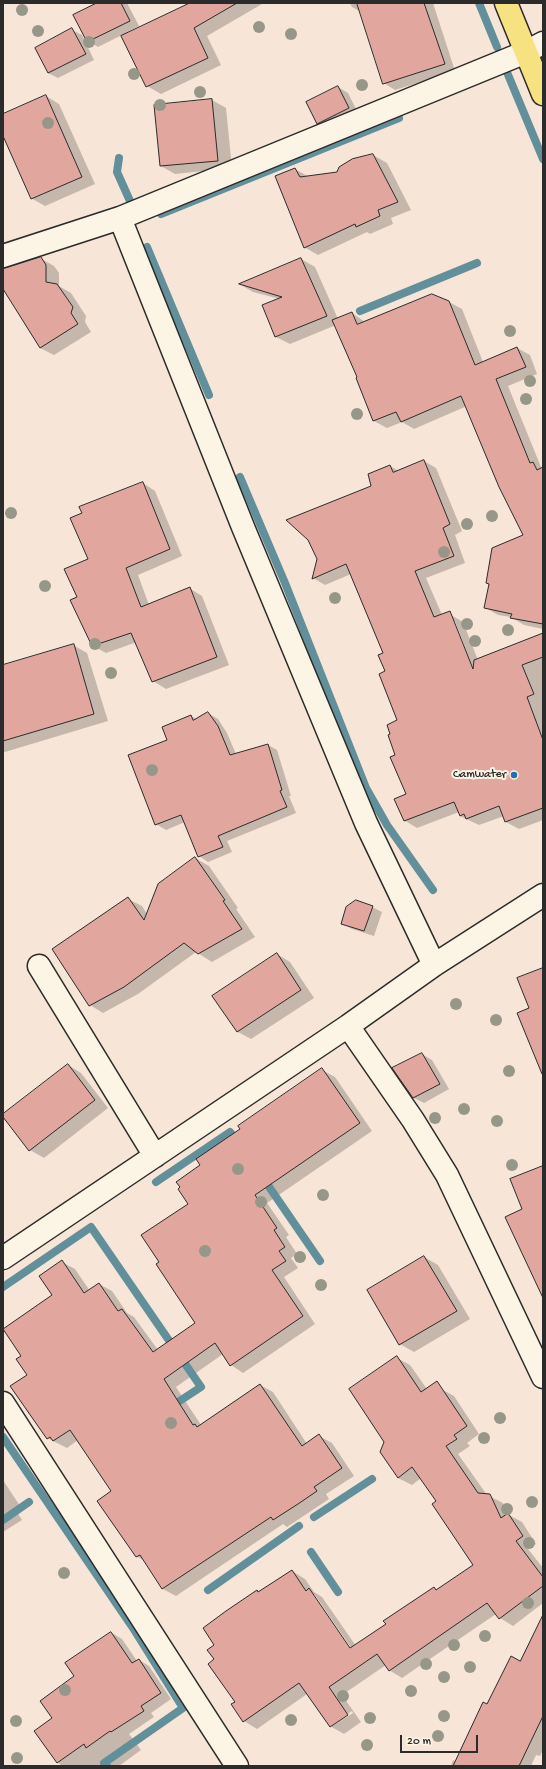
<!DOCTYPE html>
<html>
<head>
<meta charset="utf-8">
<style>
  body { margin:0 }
  #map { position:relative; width:546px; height:1769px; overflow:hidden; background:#f7e5d7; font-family:"Gochi Hand",sans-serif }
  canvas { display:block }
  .frame { position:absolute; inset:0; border:4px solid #2b2b2b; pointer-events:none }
  .scale { position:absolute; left:400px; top:1735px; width:78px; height:18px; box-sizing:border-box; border:2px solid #2b2b2b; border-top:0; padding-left:5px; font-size:12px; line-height:14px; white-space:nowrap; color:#2b2b2b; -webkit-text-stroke:3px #fcf5e5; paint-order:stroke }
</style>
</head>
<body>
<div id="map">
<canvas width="546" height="1769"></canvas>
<div class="frame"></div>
<div class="scale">20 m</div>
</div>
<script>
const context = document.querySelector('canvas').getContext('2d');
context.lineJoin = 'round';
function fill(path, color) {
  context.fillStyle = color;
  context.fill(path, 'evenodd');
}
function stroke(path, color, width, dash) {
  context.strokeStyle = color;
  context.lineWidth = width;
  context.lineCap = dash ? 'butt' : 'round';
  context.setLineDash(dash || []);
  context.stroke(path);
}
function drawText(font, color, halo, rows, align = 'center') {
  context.font = font + ' "Gochi Hand",sans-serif';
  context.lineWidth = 4;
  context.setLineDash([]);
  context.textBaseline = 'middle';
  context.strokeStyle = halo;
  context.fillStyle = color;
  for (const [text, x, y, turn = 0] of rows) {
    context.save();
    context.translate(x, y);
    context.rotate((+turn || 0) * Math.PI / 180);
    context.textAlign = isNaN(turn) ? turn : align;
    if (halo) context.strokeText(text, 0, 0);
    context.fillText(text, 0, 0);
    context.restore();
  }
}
fill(new Path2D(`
  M100,3H127L139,26L127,32L128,34L189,5L187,3L262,4L207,36L221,65L161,94L147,86L122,35L98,47L88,41Z
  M350,3H433L455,71L395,90L384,83L361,12L352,7Z
  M72,30L82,35L94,60L58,78L48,73Z
  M338,87L348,93L358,113L327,129L318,123Z
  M46,96L59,104L95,184L45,206L31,198L3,134V115Z
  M212,100L226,108L232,168L175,174L161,166Z
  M373,155L387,163L411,210L391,218L393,224L370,234L367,232L318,255L304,247L295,169L309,177L338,173Z
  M40,258L54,266L59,273V286L71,293L86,316L85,322L91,332L54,355L40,348L3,288V271Z
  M301,259L315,267L338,319L352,313L365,322L449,302L462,309L483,362L517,348L530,355L537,374L508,386L541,467L543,468V629L524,625L511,617L498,615L486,608L490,585L487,583L524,535L467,406L414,429L402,422L387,428L374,421L357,378H359L336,325L290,344L276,337L264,306L280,299L253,292L241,285Z
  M424,461L436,468L462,531L455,535L465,563L426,578L442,615H451L463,622L478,660L543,634V820L519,829L506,822L504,816L479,825L460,816L459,812L417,828L404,820L407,794L396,756L398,721L386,672L384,653L351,574L325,585L313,578L372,487L390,466L399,471ZM453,621H455L475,674H474Z
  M143,483L155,491L182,556L138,575L149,605L189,588L202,596L229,665L166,689L153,681L137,642L106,653L93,646L72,600L78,597L89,559Z
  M73,645L87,653L108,721L5,752L3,751V666Z
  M208,713L218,719L227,733L236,754L268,745L277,750L291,796H289L296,813L227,841L232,852L208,862L199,856L185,822L166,830L156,824L168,740L191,716L196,719Z
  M195,858L209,866L238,908L236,909L255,937L212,962L196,952L138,994L103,1013L90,1005L128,899L142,906L147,914Z
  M372,907L382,912L374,936L352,929L342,923Z
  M277,954L290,962L314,998L251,1039L238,1032L213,996Z
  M422,1054L432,1060L449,1089L424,1103L414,1098L394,1069Z
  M68,1065L81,1073L108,1108L44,1158L30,1150Z
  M322,1070L335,1077L372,1131L267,1203L289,1235L286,1237L297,1254L291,1258L298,1268L284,1277L315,1324L243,1373L231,1365L223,1354L176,1387L201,1425L260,1385L273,1392L307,1444L319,1436L332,1443L354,1476L326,1494L329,1499L287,1527L283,1524L176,1596L163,1589L145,1561L136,1556L112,1491L78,1440L67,1448L47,1438L22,1356L53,1296L62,1262L75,1269L90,1291L99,1284L112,1291L127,1313L134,1317L158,1350L197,1323L161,1262L189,1204L202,1165Z
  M424,1257L438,1265L470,1319L414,1352L400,1344Z
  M397,1358L410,1365L427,1389H441L454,1396L479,1434L467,1443L470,1446L458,1454L487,1495L503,1503L509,1515L522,1522L536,1544L528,1549L543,1568V1603L513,1626L500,1618L496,1614L402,1678L389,1670L386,1665L342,1695L361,1722L344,1734L330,1726L307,1694L257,1729L244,1721L216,1660V1645L257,1591L259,1593L292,1571L305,1579L314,1592L322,1597L356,1646L387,1624L434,1588L438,1590L474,1565L437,1501L421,1478L412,1485L398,1478L385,1442ZM312,1595H315L354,1652L352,1653ZM352,1711L353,1713L334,1725V1723Z
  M3,1480L20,1506L15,1509L22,1520L3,1532Z
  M543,1623V1750L540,1756L536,1755L531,1766H451L453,1760L456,1762L488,1705L521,1662Z
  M112,1633L122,1639L137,1661L139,1660L149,1666L171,1699L151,1713L154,1717L129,1734L141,1750L119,1766H61L36,1731L54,1718L76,1676Z`), '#0003');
stroke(new Path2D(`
  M479,3L497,47
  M504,65L543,159
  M119,158L117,172L130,201
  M161,214L399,118
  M147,247L209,395
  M360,311L477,263
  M240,477L285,583L366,788L387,825L433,890
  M263,1178L320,1261
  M156,1182L230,1132L238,1142
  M3,1287L91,1227L201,1387L169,1408
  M3,1437L133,1628L183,1708L104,1763L107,1766
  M314,1517L372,1479
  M3,1520L29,1502
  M311,1552L338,1592
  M208,1590L299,1526`), '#618f9a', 8);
const building = new Path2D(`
  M97,3H121L130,21L87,42L73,15Z
  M190,3H237L194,28L208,58L146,87L121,36Z
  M357,3H424L445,64L383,84Z
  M72,28L86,54L48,73L35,48Z
  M338,86L349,108L317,124L306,102Z
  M46,95L82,177L31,199L3,136V114Z
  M212,99L218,161L160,166L154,105Z
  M373,154L398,202L378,210L380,216L356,227L355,224L304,248L275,176L295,168L300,177L337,172L339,167L352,159Z
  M41,257L46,265V282L57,284L73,307L71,313L78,324L40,348L3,289V269Z
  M301,258L327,316L275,337L262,305L282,297L239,284Z
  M432,294L449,301L475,365L517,347L526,367L496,379L530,463L533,462L537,470L543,467V624L510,618L512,614L484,608L489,584L486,583L492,548L523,535L499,487L461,396L401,422L396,412L373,421L356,378L357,377L332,320L352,312L357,324Z
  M424,460L450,524L443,528L454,556L415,571L434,617L450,611L473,669L474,660L543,633V657L522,665L534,694L527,697L543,740V808L505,822L499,806L466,819L464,814L460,816L454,802L404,821L394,799L406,794L390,757L395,755L388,735L390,734L387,725L397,720L379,674L385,671L378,655L383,653L346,564L312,579L317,559L308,540L286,520L371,486L368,474L390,465L393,472Z
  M143,482L170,549L126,568L141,607L190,587L217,657L152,682L131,633L92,646L70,600L77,597L64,569L88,559L70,518L82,513L79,507Z
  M74,644L94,714L3,741V665Z
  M208,712L218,726L230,755L268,744L282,790L280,791L287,807L218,836L223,847L198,857L181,815L155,825L128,755L167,740L162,727L191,715L193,720Z
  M195,857L225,900L223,901L242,929L198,954L184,943L124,987L89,1006L52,949L128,897L144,920L158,884Z
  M356,900L373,906L364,931L341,924L346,907Z
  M277,953L301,990L237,1032L212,996Z
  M543,968V1074H542L517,1013L529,1008L517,978Z
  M422,1053L440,1084L413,1098L392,1068Z
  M68,1064L95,1100L29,1151L3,1117V1114Z
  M322,1068L360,1123L255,1195L277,1228L274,1230L285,1247L279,1251L286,1261L272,1270L303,1316L230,1366L215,1343L164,1379L193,1425L195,1424L197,1427L260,1384L302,1446L319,1434L342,1468L314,1487L317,1491L298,1504L273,1520L271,1517L162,1589L140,1555L136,1557L97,1501L111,1491L70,1430L53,1441L50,1437L47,1439L10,1386L27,1375L16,1359L21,1356L3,1329L52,1295L39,1276L62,1260L84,1293L99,1283L118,1311L122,1309L153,1352L195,1323L156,1264L159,1262L141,1235L188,1204L178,1189L180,1187L176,1182L200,1165L196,1159L240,1129L238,1126Z
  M543,1166V1298L505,1217L522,1209L510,1179Z
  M424,1256L457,1311L399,1345L367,1290Z
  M397,1356L421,1392L437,1381L467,1426L454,1435L457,1439L446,1446L478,1493L490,1494L501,1518L508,1513L523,1536L516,1541L543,1577V1586L499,1619L487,1603L389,1671L377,1654L329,1687L348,1715L330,1727L299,1683L243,1722L231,1704L235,1702L208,1664L214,1659L207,1650L214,1645L203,1628L226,1611L257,1590L258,1592L292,1570L306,1591L309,1588L350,1648L386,1624L383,1621L434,1587L436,1590L473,1565L432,1504L436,1501L412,1467L398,1478L380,1452L384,1442L349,1389Z
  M543,1615V1716L519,1766H453L483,1702L487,1704L511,1656L520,1661Z
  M111,1632L132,1663L139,1659L161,1693L141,1706L144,1711L111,1732L110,1731L86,1748L84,1744L57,1763L34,1731L52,1718L40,1701L74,1676L65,1663Z`);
fill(building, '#e1a79e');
stroke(building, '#2b2b2b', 1);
const minor = new Path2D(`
  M3,256L120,218
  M434,965L366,823L243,527L120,218L526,52L543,43
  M39,966L155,1156
  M348,1026L413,1120L447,1175L543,1377
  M3,1258L348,1026L434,965L543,895
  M3,1403L237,1766`);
const major = new Path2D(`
  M506,3L543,94`);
stroke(minor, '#2b2b2b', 25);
stroke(major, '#2b2b2b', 25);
stroke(minor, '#fcf5e5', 22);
stroke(major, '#f7e281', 22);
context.fillStyle = '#979789';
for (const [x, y] of [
  [22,10],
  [259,27],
  [38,31],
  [291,34],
  [89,42],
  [134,74],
  [362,85],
  [200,92],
  [160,105],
  [48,123],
  [510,331],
  [530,381],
  [526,399],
  [357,414],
  [11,513],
  [492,516],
  [467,524],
  [444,552],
  [45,586],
  [335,598],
  [467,624],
  [508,630],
  [475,641],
  [95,644],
  [111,673],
  [152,770],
  [456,1004],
  [496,1020],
  [509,1071],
  [464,1109],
  [435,1118],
  [497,1121],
  [512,1165],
  [238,1169],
  [323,1195],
  [261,1202],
  [205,1251],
  [300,1257],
  [321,1285],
  [500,1418],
  [171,1423],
  [484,1438],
  [532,1502],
  [507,1509],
  [529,1543],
  [64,1573],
  [528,1603],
  [485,1636],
  [454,1645],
  [426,1664],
  [470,1667],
  [444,1677],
  [65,1690],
  [411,1691],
  [343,1696],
  [444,1716],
  [370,1718],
  [291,1720],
  [16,1721],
  [438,1736],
  [367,1745],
  [17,1758]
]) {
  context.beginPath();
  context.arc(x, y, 6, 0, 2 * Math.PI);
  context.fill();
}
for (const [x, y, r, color] of [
  [514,775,4,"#1f6fb2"]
]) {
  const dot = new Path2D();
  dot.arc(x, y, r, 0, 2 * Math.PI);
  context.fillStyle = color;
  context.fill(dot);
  stroke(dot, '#fcf5e5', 1.5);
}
drawText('12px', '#2b2b2b', '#fcf5e5', [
  ["Camwater",506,775]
], 'right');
</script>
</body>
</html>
